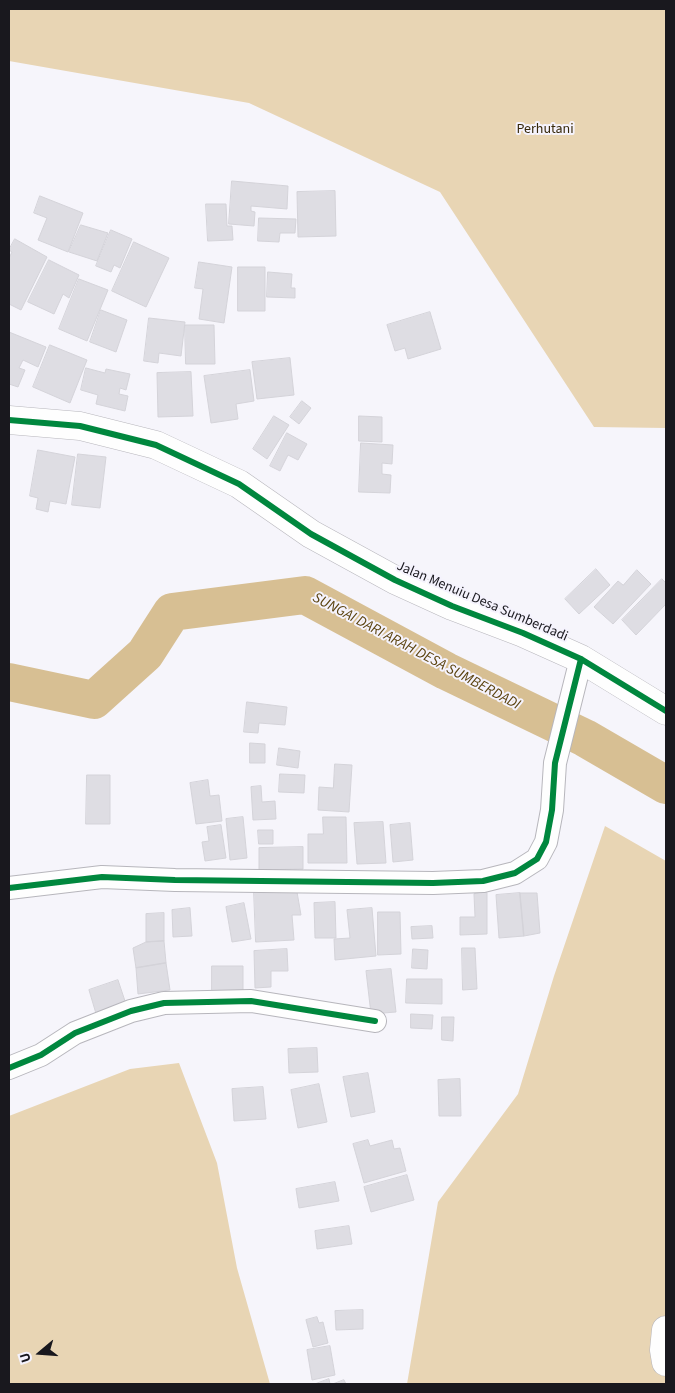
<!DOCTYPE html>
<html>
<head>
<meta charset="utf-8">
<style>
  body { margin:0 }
  #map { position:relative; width:675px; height:1393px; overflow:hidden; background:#f6f5fb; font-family:"Source Sans 3",sans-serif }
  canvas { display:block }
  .frame { position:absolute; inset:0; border:10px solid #19181e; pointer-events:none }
  .north { position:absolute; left:15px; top:1328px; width:50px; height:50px; -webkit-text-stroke:4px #f5f3fd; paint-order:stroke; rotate:252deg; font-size:14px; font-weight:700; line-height:20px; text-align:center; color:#19181e }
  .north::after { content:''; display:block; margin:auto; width:18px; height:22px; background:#19181e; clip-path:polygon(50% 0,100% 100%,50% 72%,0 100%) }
</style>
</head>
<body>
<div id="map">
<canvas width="675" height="1393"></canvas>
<div class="frame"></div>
<div class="north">U</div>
</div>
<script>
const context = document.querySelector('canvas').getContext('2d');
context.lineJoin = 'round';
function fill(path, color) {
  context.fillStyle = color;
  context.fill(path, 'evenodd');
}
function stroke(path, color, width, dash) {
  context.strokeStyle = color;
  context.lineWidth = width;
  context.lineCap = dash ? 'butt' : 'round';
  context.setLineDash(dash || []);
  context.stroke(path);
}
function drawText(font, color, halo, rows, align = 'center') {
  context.font = font + ' "Source Sans 3",sans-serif';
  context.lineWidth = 4;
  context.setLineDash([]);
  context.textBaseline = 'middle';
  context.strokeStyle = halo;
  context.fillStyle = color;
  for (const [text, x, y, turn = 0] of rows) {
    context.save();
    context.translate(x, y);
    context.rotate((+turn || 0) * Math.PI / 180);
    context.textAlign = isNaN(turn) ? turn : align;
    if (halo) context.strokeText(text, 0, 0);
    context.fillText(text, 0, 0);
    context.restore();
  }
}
fill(new Path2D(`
  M9,9H666V428L594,427L440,192L249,103L9,61Z
  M605,826L666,861V1384H407L438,1202L518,1094L554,976Z
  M179,1063L217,1163L237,1268L270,1384H9V1116L130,1069Z`), '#e8d5b4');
stroke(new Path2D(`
  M9,682L94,700L145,654L172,612L305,595L446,671L585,738L666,785`), '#d7bf93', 38);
const building = new Path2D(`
  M232,181L288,186L287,209L251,206V211L255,212L254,226L229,224Z
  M335,191L336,236L298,237L297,192Z
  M40,196L83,213L68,252L38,240L47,218L34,213Z
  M206,204H226L227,226H232L233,240L208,241Z
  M259,218L296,219L295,233H280L279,242L258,241Z
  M81,225L108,233L97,261L69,252Z
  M111,230L132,239L120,268L114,265L111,272L96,266Z
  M15,239L47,257L21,310L9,304V258L12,252L9,250Z
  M134,242L169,258L146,307L112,291Z
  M49,260L79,275L69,298L63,294L54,314L28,302Z
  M199,262L232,267L224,323L199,319L203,289L195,288Z
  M238,267H265V311H238Z
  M268,272L292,274L291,288H295V298L267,297Z
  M79,279L108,290L87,341L59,329Z
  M101,310L127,320L116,352L90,342Z
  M430,312L441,349L408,359L405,348L395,351L387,325Z
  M149,318L185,322L181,356L159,353L158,363L144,361Z
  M185,325H214L215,364H186Z
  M9,332L46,347L38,367L23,360L19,368L25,370L18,387L9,384Z
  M50,345L87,360L70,403L33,387Z
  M290,358L294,395L257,399L252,362Z
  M86,368L105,373L106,369L130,374L126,390L120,388L119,394L128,396L125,411L96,404L98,395L81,390Z
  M250,370L254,401L236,404L238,419L211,423L204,376Z
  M191,372L193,416L158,417L157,373Z
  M302,401L311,408L299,424L290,417Z
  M274,416L289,425L267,459L253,449Z
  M359,416L382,417V442L359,441Z
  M287,433L307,444L298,460L288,455L280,471L270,466Z
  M361,443L393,445L392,464L382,463V474L391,475L390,493L359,492Z
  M38,450L75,457L66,504L50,501L48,512L36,509L38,498L30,496Z
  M78,454L106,457L100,508L72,505Z
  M596,569L610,585L579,614L565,599Z
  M637,570L651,584L613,624L594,607L618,581L623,585Z
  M662,579L666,583V604L636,635L622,620Z
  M247,702L287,707L285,725L259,723L258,733L244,732Z
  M250,743L265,744V763H250Z
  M279,748L300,751L298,768L277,765Z
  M335,764L352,765L349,812L318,810L319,787L333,788Z
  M280,774L305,775L304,793L279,792Z
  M87,775H110V824H86Z
  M208,780L210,796L219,795L222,821L196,824L190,783Z
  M261,786L262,802L275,801L276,819L253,820L251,787Z
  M243,817L247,858L230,860L226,819Z
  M323,817H346L347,863H308V834H323Z
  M383,822L386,863L357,864L354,823Z
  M410,823L413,860L393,862L390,825Z
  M221,825L226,858L205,861L202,842L209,841L207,827Z
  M258,830H273V844H259Z
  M303,847V869L259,870V848Z
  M254,891L297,892L301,915H292L294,940L256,942Z
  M487,893V934L460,935V917H475L474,894Z
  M520,893L524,936L499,938L496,895Z
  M520,893H537L540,933L524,936Z
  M335,902L336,938H315L314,903Z
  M244,903L251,939L232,942L226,907Z
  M190,908L192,936L173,937L172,910Z
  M372,908L376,956L335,960L334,939L350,938L347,910Z
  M378,912H400L401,954L378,955Z
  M164,913V941L146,942V914Z
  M432,926L433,938L412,939L411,927Z
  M164,941L166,963L136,968L133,948L146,942Z
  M462,948H475L477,989L463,990Z
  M287,949L288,971H271V987L255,988L254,951Z
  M413,949L428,950L427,969L412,968Z
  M166,963L170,990L138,994L136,968Z
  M212,966H243V992L212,991Z
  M391,969L396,1012L371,1014L366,971Z
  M407,979H442V1004L406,1003Z
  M118,980L127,1007L97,1017L89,990Z
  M411,1014L433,1015L432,1029L411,1028Z
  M442,1017H454L453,1041L442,1040Z
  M317,1048L318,1072L289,1073L288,1049Z
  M368,1073L375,1112L351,1117L343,1077Z
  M460,1079L461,1116H439L438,1080Z
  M319,1084L327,1122L298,1128L291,1090Z
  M263,1087L266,1119L234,1121L232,1089Z
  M368,1140L370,1146L392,1140L394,1149L400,1148L406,1171L364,1183L353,1144Z
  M407,1175L414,1200L371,1212L364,1187Z
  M335,1182L339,1201L299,1208L296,1189Z
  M349,1226L352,1244L317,1249L315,1231Z
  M363,1310V1329L336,1330L335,1311Z
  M317,1317L319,1323L323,1322L328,1343L313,1347L306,1320Z
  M330,1346L335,1375L312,1380L307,1350Z
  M329,1379L330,1384H315Z
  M344,1380L346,1384H333Z`);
fill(building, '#dedde3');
stroke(building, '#d4d3d9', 1);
const street = new Path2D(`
  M9,888L102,877L175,880L433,883L483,881L515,873L537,859L546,842L552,810L555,763L581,659
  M9,1068L41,1055L75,1033L131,1011L164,1003L251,1001L375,1021`);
const secondary = new Path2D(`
  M9,420L80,426L156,445L239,484L311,534L395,580L452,606L523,633L581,659L666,711
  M666,1330L664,1350L666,1362`);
stroke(street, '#b7b6bc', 24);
stroke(secondary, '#b7b6bc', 29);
stroke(street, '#fefefe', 22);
stroke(secondary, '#fefefe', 28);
stroke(new Path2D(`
  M9,420L80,426L156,445L239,484L311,534L395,580L452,606L523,633L581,659L666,711
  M9,888L102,877L175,880L433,883L483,881L515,873L537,859L546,842L552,810L555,763L581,659
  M9,1068L41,1055L75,1033L131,1011L164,1003L251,1001L375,1021`), '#00873e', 6);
drawText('14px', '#362809', '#f5f3fd', [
  ["Perhutani",545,130]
]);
drawText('14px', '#19181e', '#f5f3fd', [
  ["Jalan Menuiu Desa Sumberdadi",482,602,23]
]);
drawText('italic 15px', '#5a420e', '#f5f3fd', [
  ["SUNGAI DARI ARAH DESA SUMBERDADI",416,652,28]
]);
</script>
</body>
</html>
